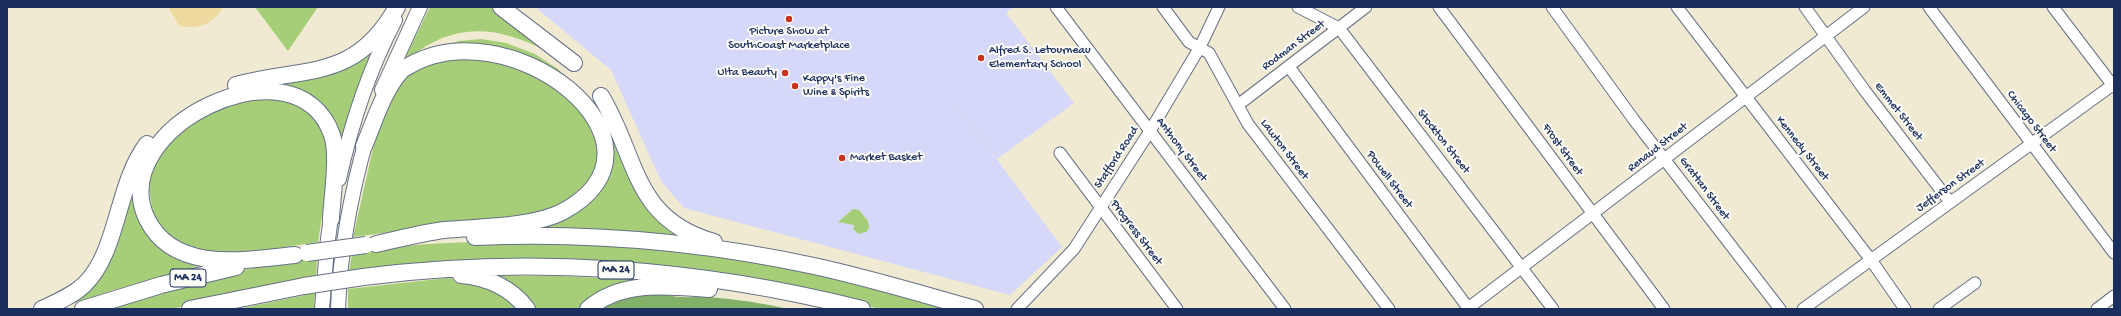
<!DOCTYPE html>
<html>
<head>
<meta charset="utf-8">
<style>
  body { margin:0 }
  #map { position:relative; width:2121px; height:316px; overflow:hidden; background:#f0ead2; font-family:"Gochi Hand",sans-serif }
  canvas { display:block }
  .frame { position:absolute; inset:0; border:8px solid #1b2f5e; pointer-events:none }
</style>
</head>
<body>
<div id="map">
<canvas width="2121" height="316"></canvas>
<div class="frame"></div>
</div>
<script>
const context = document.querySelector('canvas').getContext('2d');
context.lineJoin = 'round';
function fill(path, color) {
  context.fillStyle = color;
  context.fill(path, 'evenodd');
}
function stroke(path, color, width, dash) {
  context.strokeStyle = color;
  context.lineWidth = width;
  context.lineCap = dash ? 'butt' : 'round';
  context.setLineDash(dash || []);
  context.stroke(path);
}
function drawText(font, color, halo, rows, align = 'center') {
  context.font = font + ' "Gochi Hand",sans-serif';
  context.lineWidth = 4;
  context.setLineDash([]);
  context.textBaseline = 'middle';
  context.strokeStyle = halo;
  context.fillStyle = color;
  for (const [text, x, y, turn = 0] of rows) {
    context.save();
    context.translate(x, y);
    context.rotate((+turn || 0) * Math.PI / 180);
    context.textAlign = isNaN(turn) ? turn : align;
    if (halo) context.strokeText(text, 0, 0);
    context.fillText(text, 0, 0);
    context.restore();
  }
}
fill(new Path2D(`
  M535,7H1014L1006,13L1074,103L997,159L949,95L1062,247L1010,295L684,208L661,181L611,70Z`), '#d5d8f9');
fill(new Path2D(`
  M255,7H318L288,51Z
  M430,7H494L546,51C496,25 453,22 408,59L406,56Z
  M481,39L506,43L535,54L558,69L576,87L600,130L595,174L557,210L353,237L374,144L386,108L403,78L444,46L459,41Z
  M369,52L370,54L342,143L335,130L272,82Z
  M267,97L307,108L328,135L327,184L318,242L241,254L212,255L176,244L155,222L147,180L150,170L178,133L220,106Z
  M606,121L678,232L676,236L620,231L538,228L562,217L610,153V137Z
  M133,178L140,211L199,266L114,290L68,305L74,298Z
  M853,209L859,210L868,221L869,228L866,232L859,234L853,229L854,225L838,222Z
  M515,241L666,248L809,270L956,309H880L841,299L689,272H349L352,254C405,243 461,242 515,241Z
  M317,258L316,277L171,309H99C171,289 243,265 317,258Z
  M498,276H559L641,280L582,309H532Z
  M447,278L460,279L489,286L523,309H348V289Z
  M315,293L314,309H238Z`), '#a6ce79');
fill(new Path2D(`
  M661,292C677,300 692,296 709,297C736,299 762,303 789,309H595L616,298Z`), '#84b169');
fill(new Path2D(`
  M168,7H223C213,25 198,29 179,26Z`), '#eeda9e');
const minor = new Path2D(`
  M1056,7L1285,309
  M1163,7L1189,42L1209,53L1248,124L1389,309
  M1298,7L1339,28L1553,309
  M1439,7L1664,309
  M1552,7L1634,120L1780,309
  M1677,7L1871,260L1905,309
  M1805,7L1865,91L1950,202
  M1929,7L2114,253
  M2053,7L2114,87
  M1289,67L1469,309
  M1238,105L1366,7
  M1060,153L1177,309
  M1017,309L1074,249L1150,131L1200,47L1219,7
  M1467,309L1864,7
  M1803,309L2114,84
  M1939,309L1975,283
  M2097,309L2114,296`);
const major = new Path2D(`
  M382,90L420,7
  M339,179C351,124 369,70 395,20
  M322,309L327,247L332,209
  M338,309C340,250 351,193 367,137`);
const highway = new Path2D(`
  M501,7L574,63
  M236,85C306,66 355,82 397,7
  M601,96C638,157 632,219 714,242
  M364,146C375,120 383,91 402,70C505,0 690,144 562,212C533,227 478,227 444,230C421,233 399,239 376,244
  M475,237C588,232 703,242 814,266C869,278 922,294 975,309
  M295,255C246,260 174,274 147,219C103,128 297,34 332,135C339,155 332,197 331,219
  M461,275C487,277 512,288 527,309
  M363,277C529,255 701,268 862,309
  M42,309C57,302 72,296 84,285C119,251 116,185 147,144
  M83,309L161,285L236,267
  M190,309L304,286
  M588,309C621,280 667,286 709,289`);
stroke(minor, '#667087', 13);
stroke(major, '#667087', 16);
stroke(highway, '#667087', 18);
stroke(minor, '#fff', 11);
stroke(major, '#fff', 14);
stroke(highway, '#fff', 16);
const highwayBridge = new Path2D(`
  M307,253L366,245
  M304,286L363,277`);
stroke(highwayBridge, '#667087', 18, []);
stroke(highwayBridge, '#fff', 16);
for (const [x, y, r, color] of [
  [789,19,4,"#c8321e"],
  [981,58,4,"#c8321e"],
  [785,73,4,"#c8321e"],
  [795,86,4,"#c8321e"],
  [842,158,4,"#c8321e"]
]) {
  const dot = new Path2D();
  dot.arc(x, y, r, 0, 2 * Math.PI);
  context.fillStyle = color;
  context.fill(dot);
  stroke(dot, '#fdfcf7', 1.5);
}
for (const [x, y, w] of [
  [616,270,36],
  [188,278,36]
]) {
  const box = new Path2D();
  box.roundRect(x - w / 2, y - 9, w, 18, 3);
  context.fillStyle = '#fdfcf7';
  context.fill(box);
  stroke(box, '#1b2f5e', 1);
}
drawText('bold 11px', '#1b2f5e', null, [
  ["MA 24",616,270],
  ["MA 24",188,278]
]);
drawText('12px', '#1b2f5e', '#fdfcf7', [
  ["Picture Show at",789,32,"center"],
  ["SouthCoast Marketplace",789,46,"center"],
  ["Alfred S. Letourneau",989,51],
  ["Elementary School",989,65],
  ["Ulta Beauty",777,73,"right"],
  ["Kappy's Fine",803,79],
  ["Wine & Spirits",803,93],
  ["Market Basket",850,158]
], 'left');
drawText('12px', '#1b2f5e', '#fdfcf7', [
  ["Rodman Street",1294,46,-37],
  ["Emmet Street",1898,112,52],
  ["Chicago Street",2031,122,53],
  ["Stockton Street",1443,142,52],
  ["Renaud Street",1658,148,-38],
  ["Kennedy Street",1802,149,52],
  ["Anthony Street",1181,150,53],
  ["Lawton Street",1284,150,53],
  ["Frost Street",1562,150,54],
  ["Stafford Road",1117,158,-57],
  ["Powell Street",1389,180,53],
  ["Jefferson Street",1951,186,-36],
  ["Grattan Street",1704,189,53],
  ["Progress Street",1136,233,53]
]);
</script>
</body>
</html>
